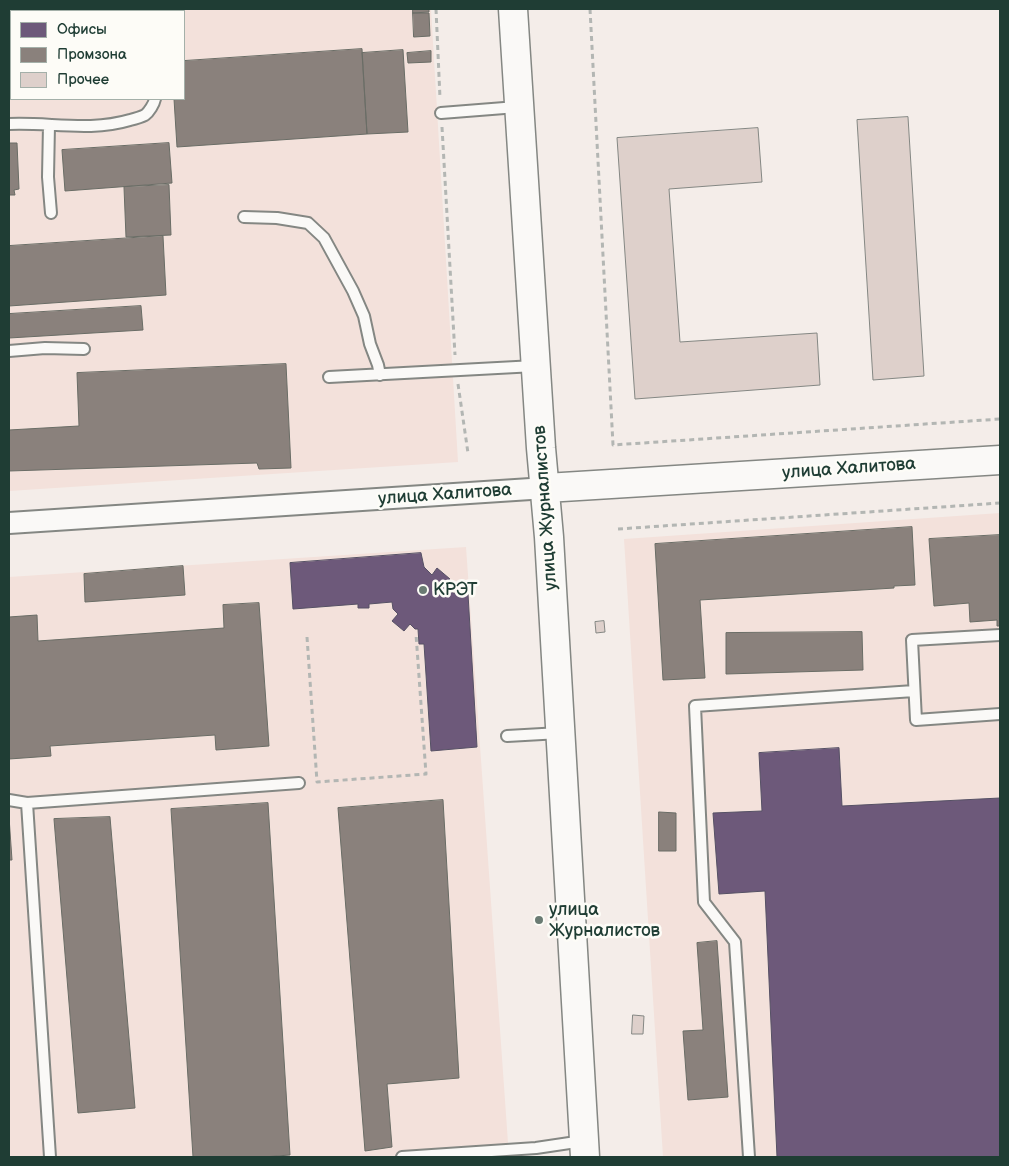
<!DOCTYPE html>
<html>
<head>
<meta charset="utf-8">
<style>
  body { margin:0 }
  #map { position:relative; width:1009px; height:1166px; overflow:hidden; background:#f4ede9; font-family:"Balsamiq Sans",sans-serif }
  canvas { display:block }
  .frame { position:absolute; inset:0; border:10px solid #1f3d34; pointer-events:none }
  .legend { position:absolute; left:10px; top:10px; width:175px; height:90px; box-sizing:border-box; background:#fdfcf7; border:1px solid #a4b0a9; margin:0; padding:6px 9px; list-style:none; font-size:15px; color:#1f3d34 }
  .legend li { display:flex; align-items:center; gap:10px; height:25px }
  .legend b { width:25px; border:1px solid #a4b0a9 }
</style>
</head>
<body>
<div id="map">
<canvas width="1009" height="1166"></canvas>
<div class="frame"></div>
<ul class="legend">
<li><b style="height:14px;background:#6d597a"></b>Офисы</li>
<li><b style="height:14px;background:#8a817c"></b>Промзона</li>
<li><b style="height:14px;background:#ded0cb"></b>Прочее</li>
</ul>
</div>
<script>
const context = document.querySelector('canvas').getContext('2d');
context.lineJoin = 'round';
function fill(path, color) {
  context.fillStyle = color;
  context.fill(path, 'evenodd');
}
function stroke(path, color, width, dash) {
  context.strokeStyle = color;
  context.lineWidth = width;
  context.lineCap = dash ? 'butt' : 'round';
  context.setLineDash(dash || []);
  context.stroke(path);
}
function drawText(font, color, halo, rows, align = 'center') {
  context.font = font + ' "Balsamiq Sans",sans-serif';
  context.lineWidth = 5;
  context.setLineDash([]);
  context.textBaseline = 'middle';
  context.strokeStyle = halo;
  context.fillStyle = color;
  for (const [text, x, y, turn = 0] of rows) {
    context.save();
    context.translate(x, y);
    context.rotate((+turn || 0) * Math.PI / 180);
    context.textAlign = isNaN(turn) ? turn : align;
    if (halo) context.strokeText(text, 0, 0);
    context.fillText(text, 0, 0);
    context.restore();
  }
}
fill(new Path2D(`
  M9,9H431L458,462L9,491ZM11,11H184V99H11Z
  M1000,513V1157H663L624,539Z
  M466,547L509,1157H9V577Z`), '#f3e1db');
const offices = new Path2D(`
  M421,553L424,567L432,575L437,568L450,579L444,585L453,593L468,594L477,747L431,751L424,644H419L418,629H415L410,624L404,631L392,621L398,614L393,609L392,602L369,604V608H358V604L293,609L290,563Z
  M839,748L842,806L1000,798V1157H777L765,891L719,894L713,813L762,811L759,753Z`);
fill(offices, '#6d597a');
stroke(offices, '#565165', 1);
const industry = new Path2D(`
  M413,9H429V12L413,13Z
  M413,13H429L430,36L414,37Z
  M362,49L367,134L177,147L174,99H184V61Z
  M403,50L408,132L367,134L362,53Z
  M431,51V62L408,63L407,53Z
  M9,143H17L19,189L14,190L15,195H9Z
  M169,143L172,183L65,191L62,150Z
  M169,185L171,235L126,237L124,187Z
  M163,236L166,295L9,306V246Z
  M141,306L143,330L9,338V314Z
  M286,364L291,468L259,469L257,463L9,471V430L79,426L77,373Z
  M912,527L915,585L894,586V588L700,600L705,678L663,680L655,544Z
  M1000,535V626H997V620L970,622L969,603L934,606L929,539Z
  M183,566L185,595L85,602L84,574Z
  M259,603L269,746L216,750L215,735L50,746L51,756L9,759V617L37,615L38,641L224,628L223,605Z
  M862,632L863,670L726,674V633Z
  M443,800L459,1078L387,1084L392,1147L365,1151L338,808Z
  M268,803L290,1155L263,1157H193L171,809Z
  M659,812L676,813V851H659Z
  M9,817L12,860H9Z
  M110,817L135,1108L78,1113L54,819Z
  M717,941L728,1097L688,1100L683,1031L703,1030L697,943Z`);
fill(industry, '#8a817c');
stroke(industry, '#6a6d66', 1);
const building = new Path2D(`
  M908,117L924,376L873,380L857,120Z
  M758,128L762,182L669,189L680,342L817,333L820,385L635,399L617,138Z
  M604,621L605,632L596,633L595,622Z
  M633,1015L644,1016L643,1034H632Z`);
fill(building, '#ded0cb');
stroke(building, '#848783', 1);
const lane = new Path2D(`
  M155,11V9
  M441,113L517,107
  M9,124C49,122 90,132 130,120C134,119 141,117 145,115C149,112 154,104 155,99
  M49,125L48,177L51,213
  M244,217L277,218L308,223L324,238L353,291L364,316L370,344L378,365L380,375
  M9,351L45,348L84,349
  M329,377L535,366
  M1000,635L912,640L916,720L1000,714
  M507,736L560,733
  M9,800L27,803
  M50,1157L27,803L299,783
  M402,1157L536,1148L583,1141
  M749,1157L735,942L704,902L695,706L914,691`);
const street = new Path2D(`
  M9,523L546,488`);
const secondary = new Path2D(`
  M513,9L541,448L549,537L585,1157
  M546,488L1000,460`);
stroke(lane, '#848783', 14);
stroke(street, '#848783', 24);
stroke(secondary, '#848783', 31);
stroke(new Path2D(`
  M436,9L440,98
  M590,9L613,445L1000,419
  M442,127L455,355
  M458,384L468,453
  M618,529L1000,503
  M307,637L317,782L426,774L416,634`), '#b3b6b3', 3, [5, 4]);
stroke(lane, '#faf9f7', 10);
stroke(street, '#faf9f7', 20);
stroke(secondary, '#faf9f7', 28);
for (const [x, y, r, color] of [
  [423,590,5,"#6a7b73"],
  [539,920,5,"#6a7b73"]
]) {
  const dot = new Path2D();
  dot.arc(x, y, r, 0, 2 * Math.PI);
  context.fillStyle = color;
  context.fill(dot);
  stroke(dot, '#fdfcf7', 2);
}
drawText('18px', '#1f3d34', '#fdfcf7', [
  ["улица Халитова",849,469,-4],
  ["улица Халитова",445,495,-4],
  ["улица Журналистов",546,508,-94]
]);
drawText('18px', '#1f3d34', '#fdfcf7', [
  ["КРЭТ",433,590],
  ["улица",549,910],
  ["Журналистов",549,931]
], 'left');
</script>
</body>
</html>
